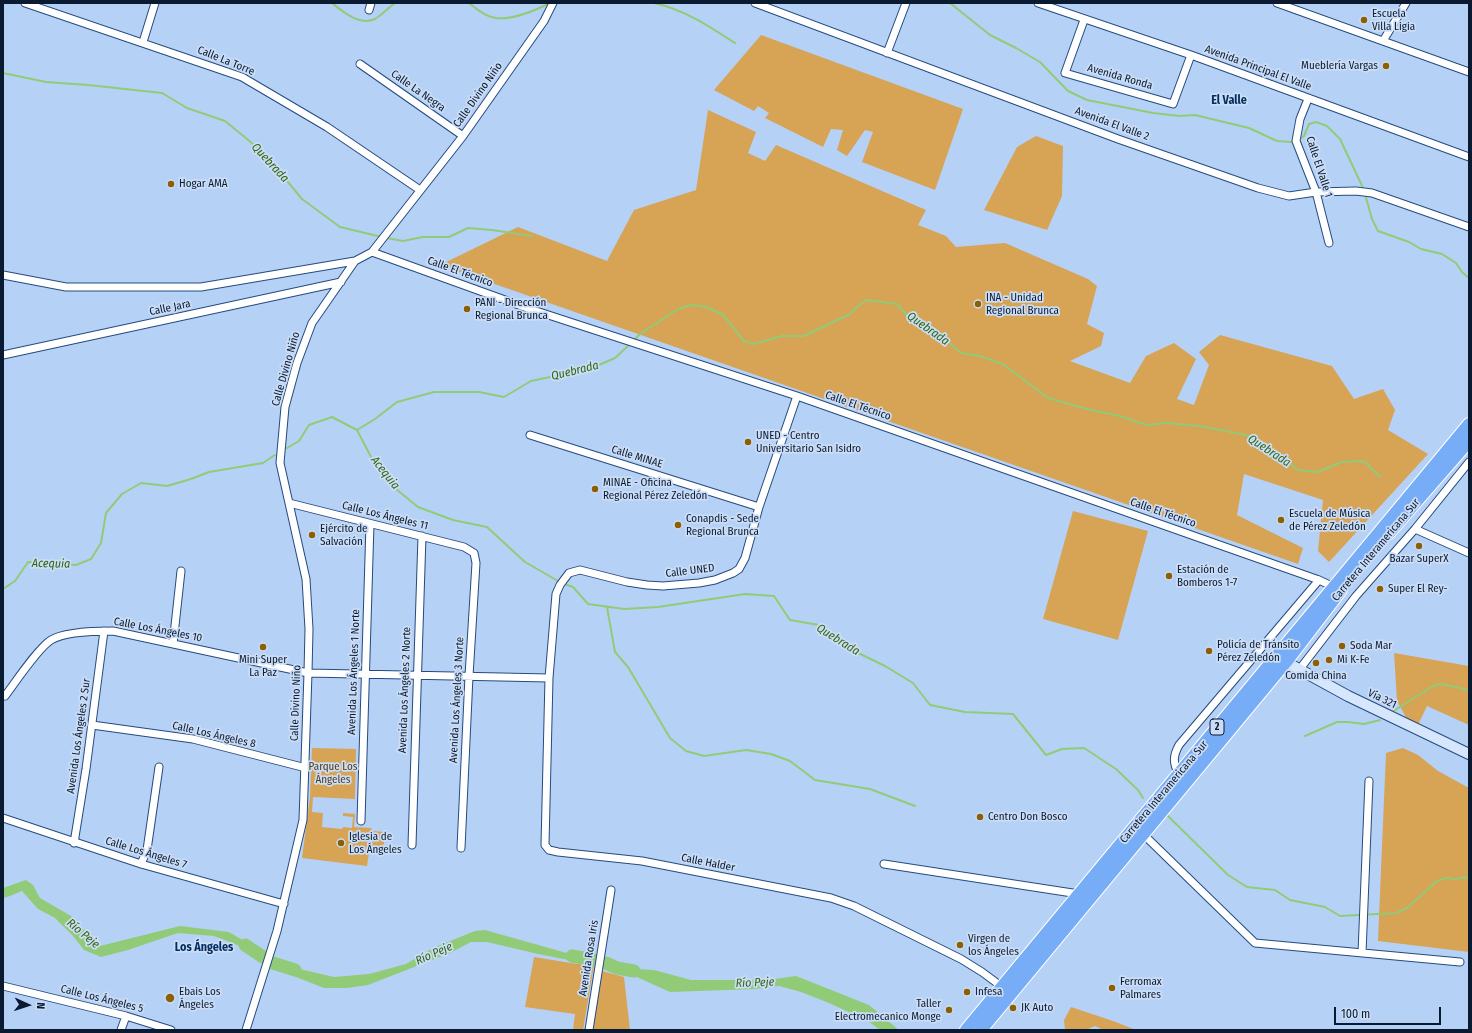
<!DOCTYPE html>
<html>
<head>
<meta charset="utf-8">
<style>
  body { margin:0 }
  #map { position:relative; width:1472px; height:1033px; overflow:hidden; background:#b6d1f6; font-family:"Fira Sans Condensed",sans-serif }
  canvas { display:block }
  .frame { position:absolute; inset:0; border:4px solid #0a1b31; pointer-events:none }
  .north { position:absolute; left:8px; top:985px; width:40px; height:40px; -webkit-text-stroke:3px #cbddf6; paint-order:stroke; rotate:93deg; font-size:11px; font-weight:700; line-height:16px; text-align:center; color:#0a1b31 }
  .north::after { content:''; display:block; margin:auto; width:14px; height:18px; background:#0a1b31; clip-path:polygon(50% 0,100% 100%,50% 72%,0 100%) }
  .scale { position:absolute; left:1334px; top:1007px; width:107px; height:18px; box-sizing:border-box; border:2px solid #0a1b31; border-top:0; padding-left:5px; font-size:12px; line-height:14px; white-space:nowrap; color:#0a1b31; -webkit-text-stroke:3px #cbddf6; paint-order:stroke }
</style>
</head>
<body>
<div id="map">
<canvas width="1472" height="1033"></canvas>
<div class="frame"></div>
<div class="north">N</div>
<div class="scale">100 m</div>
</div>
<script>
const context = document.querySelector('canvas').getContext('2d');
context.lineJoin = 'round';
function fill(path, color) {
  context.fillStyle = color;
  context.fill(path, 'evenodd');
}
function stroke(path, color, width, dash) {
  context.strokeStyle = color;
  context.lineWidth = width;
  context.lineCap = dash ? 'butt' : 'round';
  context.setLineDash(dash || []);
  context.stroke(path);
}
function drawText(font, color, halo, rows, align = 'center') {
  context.font = font + ' "Fira Sans Condensed",sans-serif';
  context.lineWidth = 3.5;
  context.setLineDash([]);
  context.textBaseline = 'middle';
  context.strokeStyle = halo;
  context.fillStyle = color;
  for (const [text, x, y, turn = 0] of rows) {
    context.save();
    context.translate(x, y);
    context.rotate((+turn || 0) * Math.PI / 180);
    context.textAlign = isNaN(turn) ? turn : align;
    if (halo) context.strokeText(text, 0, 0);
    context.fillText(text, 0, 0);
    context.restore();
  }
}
fill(new Path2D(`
  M761,35L963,109L935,190L862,162L873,132L865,130L847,156L837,150L843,130L831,129L823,147L765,118L769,113L758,106L754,111L714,90Z
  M708,110L756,132L748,153L765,161L776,145L926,210L918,225L946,236L956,247L1005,243L1088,279L1097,286L1087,324L1104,333L1101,346L1070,361L1130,383L1146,356L1174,343L1196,359L1177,399L1194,405L1209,365L1199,352L1220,335L1332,366L1354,399L1383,389L1395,410L1388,430L1428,454L1329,562L1318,551L1323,500L1244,474L1237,515L1303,548L1298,564L440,265L518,227L607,261L634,210L696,190Z
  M1036,136L1063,146L1062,196L1047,230L984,210L1017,147Z
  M1073,511L1148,531L1118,640L1043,619Z
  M1394,653L1469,666V725L1427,706L1418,725L1408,721L1397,701Z
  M312,748L356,749L355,799L313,797L312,812L323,813L322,827L342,829L343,827L352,828L353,817L343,816V813L355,814L354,827L371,828L372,831L385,832L383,853L380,852V848L370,847L367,866L302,858L310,797Z
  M1403,748L1418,755L1438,771L1469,788V952L1378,941L1386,753Z
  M534,957L577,964L594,965L583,1030H573L575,1014L525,1007Z
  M602,971L624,977L630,1030H593Z
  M1071,1007L1113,1021L1136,1030H1103L1095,1026L1086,1030H1065L1064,1020Z`), '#d7a354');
fill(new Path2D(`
  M26,880L33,885L40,898L71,916L94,941L100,946L180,926L229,932L246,942L259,955L235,944L214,936L178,933L128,950L101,957L84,950L73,936L55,918L38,909L22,891L10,896L3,898V888Z
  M485,930L588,959L574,961L538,954L487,942H471L450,953L368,985L347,988H324L286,973L277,965L287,966L334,977L369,974L406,964L433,948L475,931Z
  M617,968L654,970L691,980H768L796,976L869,1005L899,1030H880L868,1021L829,1003L801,992L779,986L755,989L670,992Z`), '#92cb77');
stroke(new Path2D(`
  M332,3C343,12 360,26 375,19C382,15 388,8 395,3
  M469,3C476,9 487,17 496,18C512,20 536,10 550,3
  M654,3C685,10 709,26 735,43
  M950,3L990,35L1016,48L1040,62L1068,91L1087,100L1153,113L1180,116L1195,115L1249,128L1277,141L1291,142
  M3,73L46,82L88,85L162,93L187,108L225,121L264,153L302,199L340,227L382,237
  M1298,140L1304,136L1309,124L1316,122L1327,126L1340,139L1364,190
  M1365,194L1372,219L1378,231L1409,242L1421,249L1442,254L1456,263L1462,272L1469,278
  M387,238L403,241L423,237H449L468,228L492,230L532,236
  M633,341L640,334L678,309L691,305L707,307L723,315L744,341L753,344L782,336H804L850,314L858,306L867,300L897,304L912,321L947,341L961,353L979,356L1003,364L1048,398L1087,409L1120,416L1147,425L1166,423L1200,426L1251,436L1298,470L1318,472L1342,462L1364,461L1380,477
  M357,430L375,419L397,402L434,392H479L504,397L531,381L592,368L615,358L630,344
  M287,448L299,441L309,425L332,417L357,430L371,457L391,485L418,507L453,520L487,527L525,562L558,581
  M567,585L573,587L588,604L624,609L658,607L745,594L774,596L790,620L819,625L850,649L885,666L913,683L930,705L965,712L1013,714L1046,755L1062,749L1084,748L1116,769L1138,790L1143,798
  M3,589L15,581L28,562L76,565L91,559L101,543L106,513L122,494L141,483L167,486L191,479L209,472L263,463L275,455
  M607,607L615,652L628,667L670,738L686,751L704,756L746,750L771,754L790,761L815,780L870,789L915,806
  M1392,712L1433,686L1441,684L1469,690
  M1305,736L1337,722H1348L1364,724L1380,720
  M1167,815L1228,875L1247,887L1275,890L1290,900L1325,907L1340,916L1396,913L1407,908L1437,881L1446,878L1455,879L1469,877`), '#92cb77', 2);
stroke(new Path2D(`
  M245,945L263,957
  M572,956L594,960
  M273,963L295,970
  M606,963L617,968L634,971`), '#92cb77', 13);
const street = new Path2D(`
  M25,3L242,77L327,127L420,190
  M755,3L1118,139L1258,188L1289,196L1316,192L1356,191L1372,193L1469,227
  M1038,3L1191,55L1469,157
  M1277,3L1469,72
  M369,10L371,3
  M1084,20L1065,73L1173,104L1191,55
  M1383,41L1406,3
  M143,42L155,3
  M887,53L906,3
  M360,64L463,136
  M1308,99L1300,119L1296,141L1316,192L1329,243
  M372,252L530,309L797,396L1319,580L1334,587
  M3,275L66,287H201L355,261
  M3,355L341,282
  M797,396L759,507L745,558L739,569L733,573L715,580L699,583L663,586L647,585L627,582L580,570L569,573L560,585L556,594L549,678L545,845L549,850L558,852L642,861L831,898L854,906L961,959L982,972L1005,989
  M530,435L759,507
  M289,503L464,547L474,553L476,563L469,676L461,848
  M1415,529L1469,553
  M173,644L181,571
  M1299,670L1356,596L1415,529L1469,462
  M5,696C15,683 38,648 51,640C64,632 97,631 113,631L308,673L549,678
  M92,725L193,739L306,768
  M1178,773C1173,762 1173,756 1179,745L1319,580
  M3,818L141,864L284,904
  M361,821L370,524
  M1143,834L1255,943L1460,962
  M74,843L86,769L104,631
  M412,845L422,536
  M141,864L147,850L159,767
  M884,864L1079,894
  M1362,953L1369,781
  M3,986L126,1016L171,1030
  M121,1030L126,1016
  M246,1030L277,931L303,820L308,673L309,629L306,579L280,463L285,407L297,363L312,323L355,261L372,252L463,136L544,21L553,3
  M589,1030L611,890`);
const secondary = new Path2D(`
  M1286,662L1348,696L1469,754`);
const highway = new Path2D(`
  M1389,533L1469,441
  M966,1030L1469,424
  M981,1030L1286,662L1341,590`);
stroke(street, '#244b7f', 9);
stroke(secondary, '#244b7f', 12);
stroke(highway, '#fff', 14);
stroke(street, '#fff', 7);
stroke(secondary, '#d6e6fc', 10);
stroke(highway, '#76adf6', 12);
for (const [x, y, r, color] of [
  [1364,20,4,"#8c5f04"],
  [1386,66,4,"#8c5f04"],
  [171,184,4,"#8c5f04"],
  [978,304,4,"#8c5f04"],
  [467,309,4,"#8c5f04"],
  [748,442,4,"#8c5f04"],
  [595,489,4,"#8c5f04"],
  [1281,520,4,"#8c5f04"],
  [678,525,4,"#8c5f04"],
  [312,535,4,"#8c5f04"],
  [1419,546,4,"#8c5f04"],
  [1169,576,4,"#8c5f04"],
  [1380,589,4,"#8c5f04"],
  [1342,646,4,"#8c5f04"],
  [263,647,4,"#8c5f04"],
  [1209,651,4,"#8c5f04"],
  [1329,660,4,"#8c5f04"],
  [1316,663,4,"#8c5f04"],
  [980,817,4,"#8c5f04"],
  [341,843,4,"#8c5f04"],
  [960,945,4,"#8c5f04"],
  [1112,988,4,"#8c5f04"],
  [967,992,4,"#8c5f04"],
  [170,998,5,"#8c5f04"],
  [1013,1008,4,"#8c5f04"],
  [949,1010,4,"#8c5f04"]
]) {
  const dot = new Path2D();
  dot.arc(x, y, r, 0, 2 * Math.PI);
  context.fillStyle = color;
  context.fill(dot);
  stroke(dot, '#cbddf6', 1.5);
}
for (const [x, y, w] of [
  [1217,727,14]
]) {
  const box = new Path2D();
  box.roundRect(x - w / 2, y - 8, w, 16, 3);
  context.fillStyle = '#cbddf6';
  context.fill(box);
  stroke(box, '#0a1b31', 1);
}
drawText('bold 10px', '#0a1b31', null, [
  ["2",1217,727]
]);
drawText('11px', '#0a1b31', '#cbddf6', [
  ["Escuela",1372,14],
  ["Villa Ligia",1372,27],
  ["Mueblería Vargas",1378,66,"right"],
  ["Hogar AMA",179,184],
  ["INA - Unidad",986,298],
  ["Regional Brunca",986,311],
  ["PANI - Dirección",475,303],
  ["Regional Brunca",475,316],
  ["UNED - Centro",756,436],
  ["Universitario San Isidro",756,449],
  ["MINAE - Oficina",603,483],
  ["Regional Pérez Zeledón",603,496],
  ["Escuela de Música",1289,514],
  ["de Pérez Zeledón",1289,527],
  ["Conapdis - Sede",686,519],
  ["Regional Brunca",686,532],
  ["Ejército de",320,529],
  ["Salvación",320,542],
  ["Bazar SuperX",1419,559,"center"],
  ["Estación de",1177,570],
  ["Bomberos 1-7",1177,583],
  ["Super El Rey-",1388,589],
  ["Policía de Tránsito",1217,645],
  ["Pérez Zeledón",1217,658],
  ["Soda Mar",1350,646],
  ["Mini Super",263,660,"center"],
  ["La Paz",263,673,"center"],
  ["Mi K-Fe",1337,660],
  ["Comida China",1316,676,"center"],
  ["Centro Don Bosco",988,817],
  ["Iglesia de",349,837],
  ["Los Ángeles",349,850],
  ["Virgen de",968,939],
  ["los Ángeles",968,952],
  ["Ferromax",1120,982],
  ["Palmares",1120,995],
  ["Ebais Los",179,992],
  ["Ángeles",179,1005],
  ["Infesa",975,992],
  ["Taller",941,1004,"right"],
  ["Electromecanico Monge",941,1017,"right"],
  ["JK Auto",1021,1008]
], 'left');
drawText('11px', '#0a1b31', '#cbddf6', [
  ["Calle La Torre",226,61,22],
  ["Avenida Principal El Valle",1258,68,20],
  ["Avenida Ronda",1120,77,16],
  ["Calle La Negra",418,91,35],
  ["Calle Divino Niño",478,95,-55],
  ["Avenida El Valle 2",1112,124,20],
  ["Calle El Valle 1",1319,167,72],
  ["Calle El Técnico",460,272,20],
  ["Calle Jara",170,308,-12],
  ["Calle Divino Niño",286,369,-74],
  ["Calle El Técnico",858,406,19],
  ["Calle MINAE",637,457,17],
  ["Calle El Técnico",1163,513,19],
  ["Calle Los Ángeles 11",385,516,14],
  ["Carretera Interamericana Sur",1376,550,-50],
  ["Calle UNED",690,571,-7],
  ["Calle Los Ángeles 10",158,630,11],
  ["Avenida Los Ángeles 1 Norte",354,672,-88],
  ["Avenida Los Ángeles 2 Norte",405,690,-88],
  ["Vía 321",1382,699,26],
  ["Avenida Los Ángeles 3 Norte",457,700,-87],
  ["Calle Divino Niño",296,703,-88],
  ["Calle Los Ángeles 8",214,735,13],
  ["Avenida Los Ángeles 2 Sur",79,736,-82],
  ["Carretera Interamericana Sur",1164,792,-50],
  ["Calle Los Ángeles 7",146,853,17],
  ["Calle Halder",708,863,11],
  ["Avenida Rosa Iris",589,958,-81],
  ["Calle Los Ángeles 5",102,999,14]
]);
drawText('11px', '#533b15', '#cbddf6', [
  ["Parque Los",333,767],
  ["Ángeles",333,780]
]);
drawText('bold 12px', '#042e5f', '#cbddf6', [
  ["El Valle",1229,101],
  ["Los Ángeles",204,948]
]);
drawText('italic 12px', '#336610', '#cbddf6', [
  ["Quebrada",270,163,47],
  ["Quebrada",928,329,35],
  ["Quebrada",575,371,-14],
  ["Quebrada",1269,451,33],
  ["Acequia",385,473,52],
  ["Acequia",51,564,1],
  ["Quebrada",838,640,32],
  ["Río Peje",83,934,40],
  ["Río Peje",434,954,-24],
  ["Río Peje",755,983,-2]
]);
</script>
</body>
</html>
